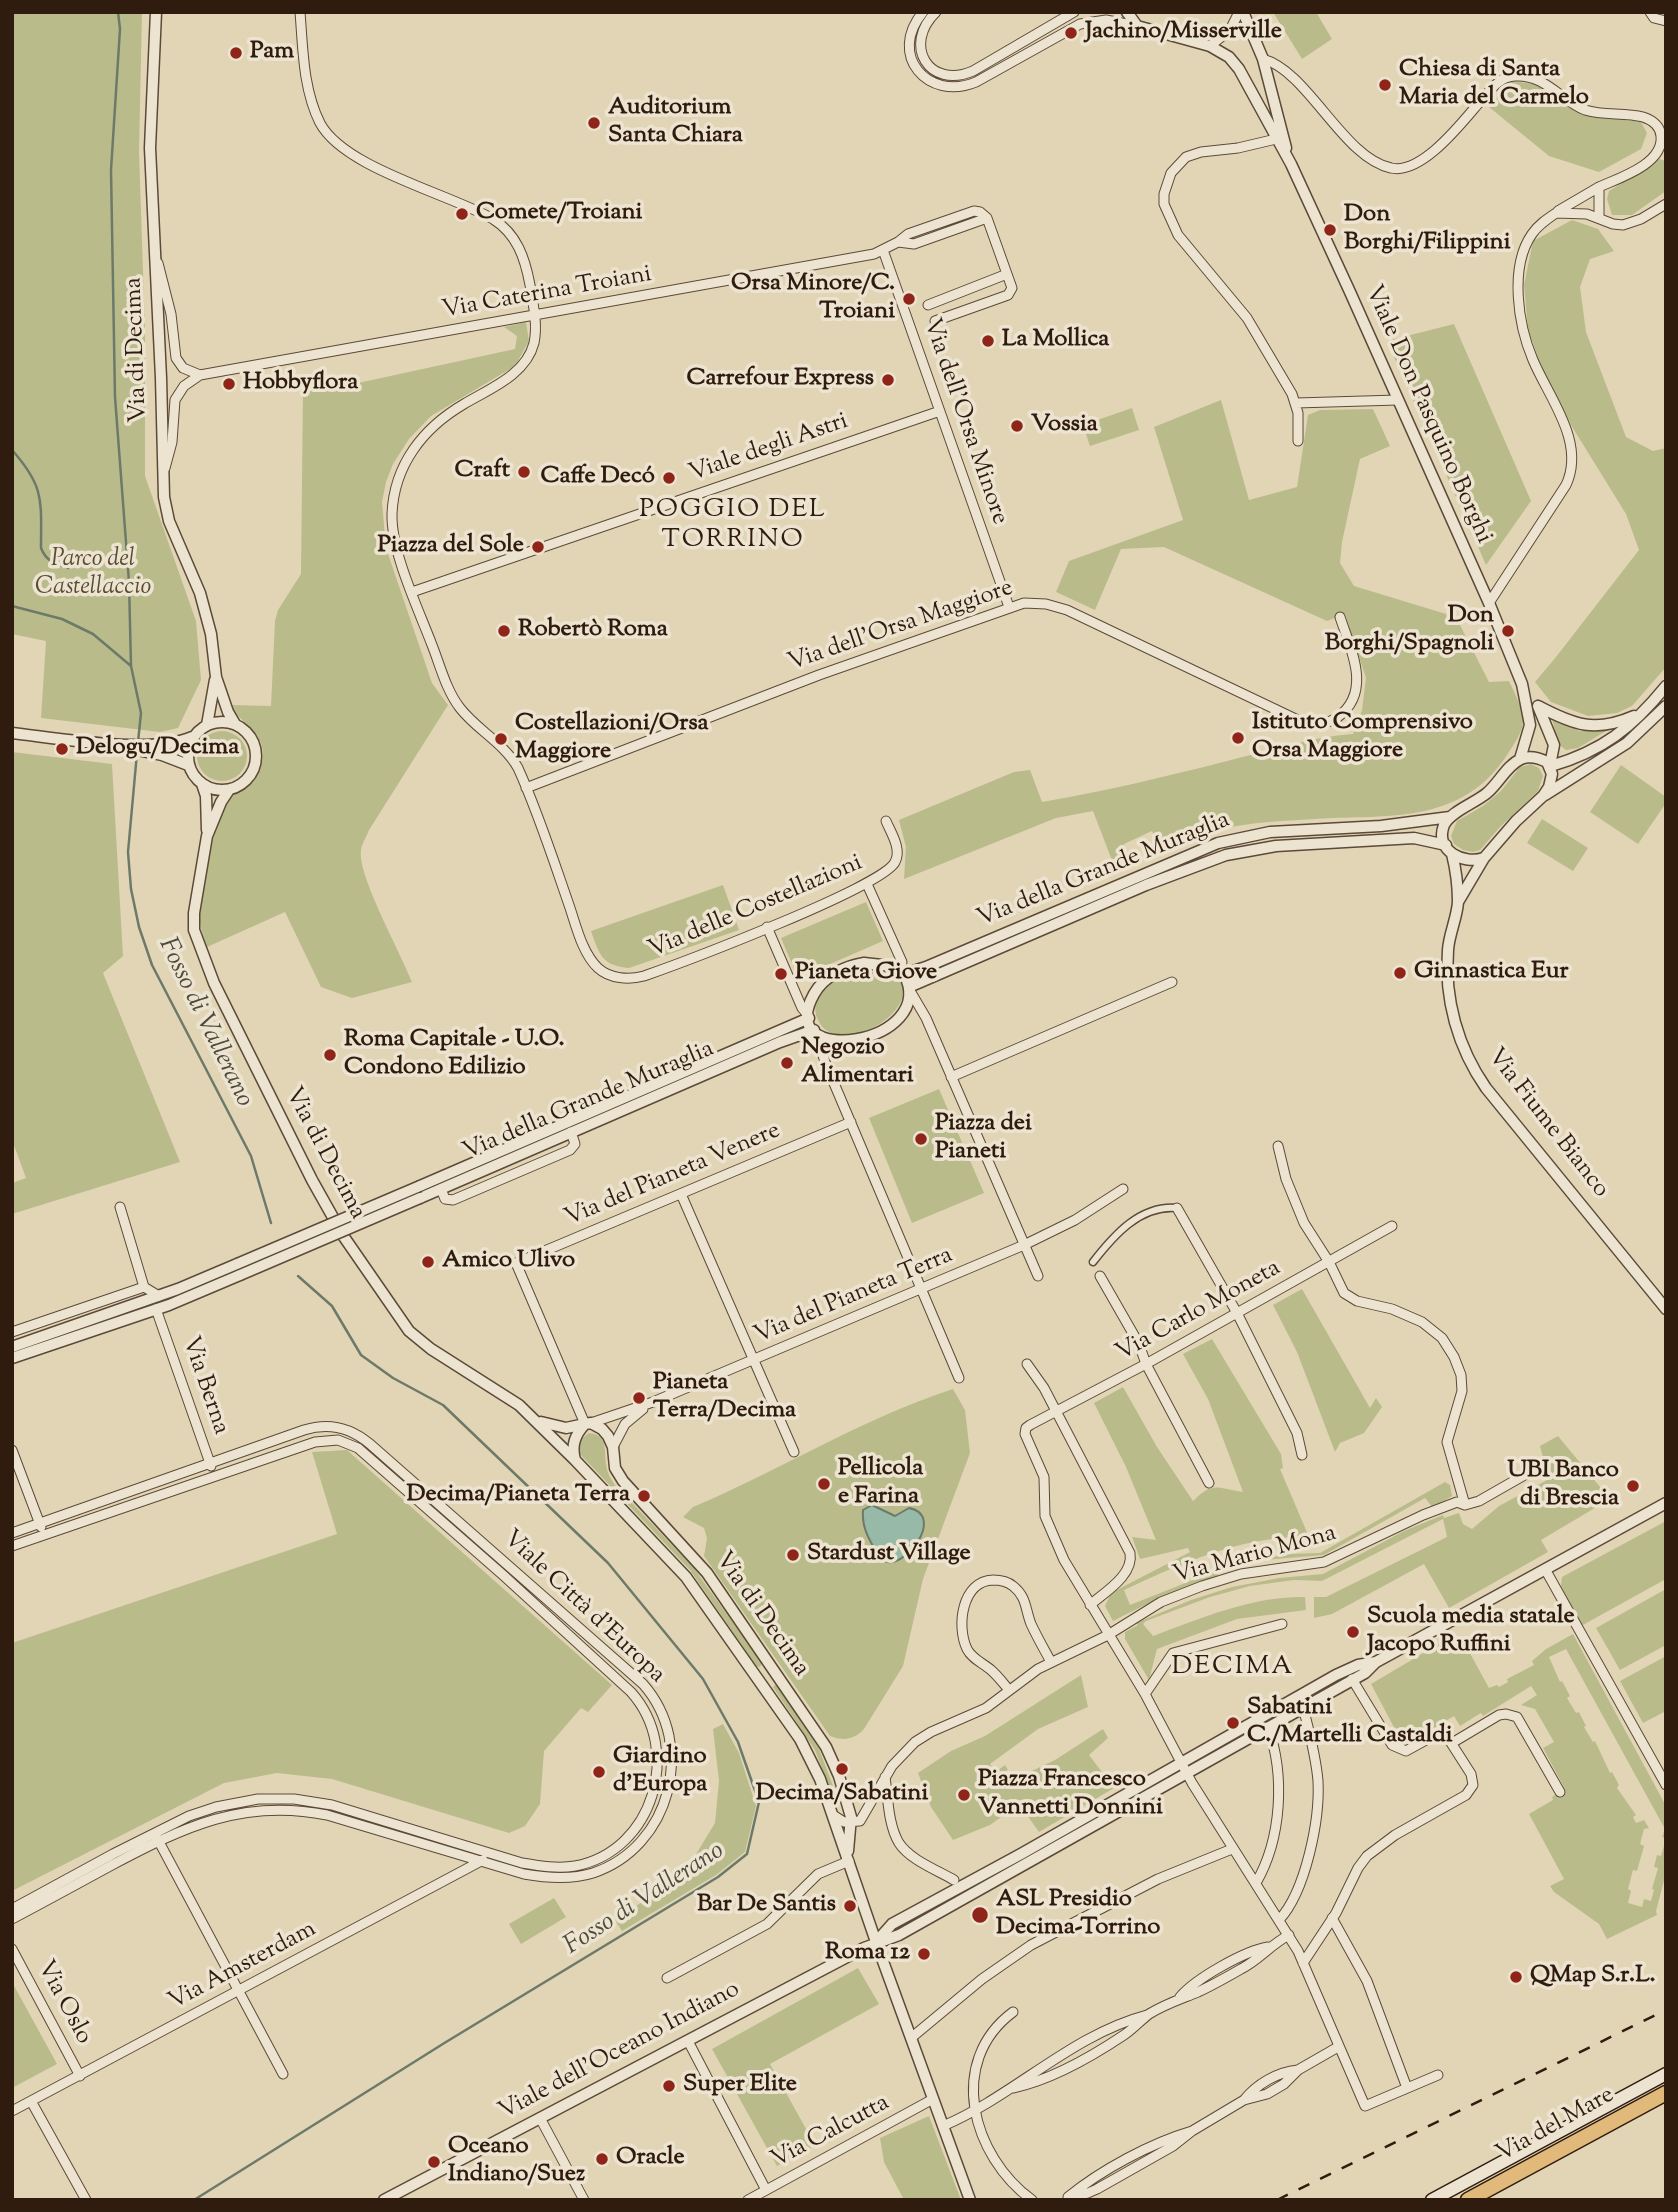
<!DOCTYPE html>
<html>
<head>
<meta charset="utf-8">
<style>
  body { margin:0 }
  #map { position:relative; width:1678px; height:2212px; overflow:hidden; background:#e2d5b6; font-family:"Sorts Mill Goudy",serif }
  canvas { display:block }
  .frame { position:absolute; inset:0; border:14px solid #301c0e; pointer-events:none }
</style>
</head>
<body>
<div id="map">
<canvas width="1678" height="2212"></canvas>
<div class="frame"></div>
</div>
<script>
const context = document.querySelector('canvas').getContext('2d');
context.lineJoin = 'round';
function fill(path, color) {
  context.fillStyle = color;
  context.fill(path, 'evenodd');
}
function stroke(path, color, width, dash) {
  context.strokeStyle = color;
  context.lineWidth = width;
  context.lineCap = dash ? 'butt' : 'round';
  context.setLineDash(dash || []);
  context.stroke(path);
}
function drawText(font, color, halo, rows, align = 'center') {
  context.font = font + ' "Sorts Mill Goudy",serif';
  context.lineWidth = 7;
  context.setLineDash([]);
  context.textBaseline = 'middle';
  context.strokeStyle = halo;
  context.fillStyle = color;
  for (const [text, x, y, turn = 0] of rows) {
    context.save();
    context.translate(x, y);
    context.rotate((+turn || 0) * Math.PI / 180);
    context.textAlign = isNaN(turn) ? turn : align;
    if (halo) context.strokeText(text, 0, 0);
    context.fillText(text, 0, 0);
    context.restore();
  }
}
fill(new Path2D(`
  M12,12H142L139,152L145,331V476L196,621L201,680L178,728L160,732L41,718L46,641L12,634Z
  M1273,12H1316L1332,39L1302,59Z
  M1512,81L1540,85L1583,115L1641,122L1647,133L1641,149L1599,172L1549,156L1489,107Z
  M1659,159L1666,161V191L1632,215H1612L1607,199L1609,191Z
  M1572,220L1598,229L1614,251L1590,259L1580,287L1586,332L1626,437L1653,451L1666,448V667L1632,706L1617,713L1588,716L1551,702L1535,682L1556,657L1639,550L1626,514L1571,425L1541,366L1528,329L1524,285L1533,241Z
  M526,322L529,341L515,366L431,416L409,439L393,464L386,482L382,502L386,548L432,683L448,705L369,830C367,836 362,843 361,850C357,875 401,953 412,982L352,998L321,987L285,912L207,947C203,936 199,924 199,911C201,885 214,824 227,802C232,794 241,792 248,786C258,778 265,760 262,747C258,728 238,721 230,705L271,706L275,621L278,610L301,574L303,389L344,386L515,349L517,336L504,327Z
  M1454,324L1531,501L1486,565L1387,341Z
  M1221,400L1249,500L1297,487L1308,415L1320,410L1373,409L1390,446L1360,459L1342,542L1340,563L1354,586L1456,617L1489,682L1509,681C1527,719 1530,722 1505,758C1463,819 1399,816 1332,818C1300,820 1264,821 1231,827C1207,831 1183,842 1160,849L1152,831L1124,844L1127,857L1113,863L1093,811L1056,818L904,879L906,847L899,820L1014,772L1030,770L1042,802C1105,791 1165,777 1227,761C1268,751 1311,737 1353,734L1362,710L1366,678L1345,614L1327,621L1164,547L1121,549L1095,610L1056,592L1069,561L1183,520L1154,427Z
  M1132,408L1139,430L1090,446L1083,425Z
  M1552,718L1580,731H1606L1578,748L1566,750L1558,744Z
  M197 756a25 25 0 1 1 50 0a25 25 0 1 1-50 0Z
  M12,752L112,764L123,956L103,973L180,1162L12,1214V1183L26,1178L12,1140Z
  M1531,764L1539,768L1543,776L1538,791L1500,827L1480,850L1473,852L1463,850L1454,844L1451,836L1457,821L1483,806L1501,791L1520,767Z
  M1621,765L1666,797V803L1638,844L1590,812Z
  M1542,819L1588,848L1573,871L1527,843Z
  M723,885L739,930L629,968C602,966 599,954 591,931Z
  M866,902L883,941L798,978L781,938Z
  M871,968C937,977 889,1038 839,1035C830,1034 822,1029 818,1020C805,989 846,971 871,968Z
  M939,1089L984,1193L912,1223L869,1118Z
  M1302,1289L1370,1408L1376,1398L1382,1407L1364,1433L1340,1443L1335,1452L1297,1352L1273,1305Z
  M1212,1339L1281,1454L1283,1468L1280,1469L1309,1537C1243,1535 1182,1563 1124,1590L1130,1605L1223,1568L1287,1554L1320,1553L1445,1482L1450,1485L1452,1496L1433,1508L1425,1498L1324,1555L1264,1560L1217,1573L1218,1576C1181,1589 1147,1603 1113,1621L1105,1606L1111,1593L1190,1552L1188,1548L1140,1559L1132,1537L1156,1540L1126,1467L1094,1403L1123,1387L1157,1447L1193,1501C1213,1481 1217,1488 1243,1492L1208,1399L1183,1354Z
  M953,1389L965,1410L970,1453L923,1579L903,1666L864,1729C854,1740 843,1741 830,1736L704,1556L707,1538L704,1528L683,1517L693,1507C781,1470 863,1418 953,1389Z
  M589,1433C608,1435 604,1449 606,1464C607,1472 610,1478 615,1485L693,1567L762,1663L760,1667L756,1666L690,1570L579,1453V1441Z
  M1558,1436L1610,1499L1541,1540L1548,1552L1449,1608L1424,1564L1332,1614L1314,1618V1597H1326L1447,1537L1443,1519L1322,1581L1294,1580L1250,1586L1210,1597L1146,1621L1143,1624L1153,1636C1201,1618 1253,1596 1305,1597L1306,1610L1237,1619L1157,1649L1149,1680L1125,1639V1632L1138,1625L1136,1623L1191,1600L1232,1587L1279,1578L1323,1574L1404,1531L1443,1515L1444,1518L1459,1513L1463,1524L1472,1529L1499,1506L1549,1479L1540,1446Z
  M347,1450L612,1685L588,1712L581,1708L544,1751L540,1804L525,1826L509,1833L332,1779L277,1773L224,1783L12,1891V1643L337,1534L312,1452Z
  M1666,1521V1579L1581,1626L1561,1586L1562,1577Z
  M1666,1589V1645L1620,1670L1596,1628Z
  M1573,1634L1666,1806V1838L1662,1837L1665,1829L1566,1649L1549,1657L1560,1682L1562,1681L1570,1696L1567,1698L1576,1713L1579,1712L1586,1726L1584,1727L1593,1742L1595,1741L1610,1773L1612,1772L1619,1785L1617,1788L1636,1815L1633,1817L1636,1823L1644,1820L1649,1828L1644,1829L1640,1844L1644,1846L1637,1871L1633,1870L1628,1889L1631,1891L1628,1903L1642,1907L1644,1899L1651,1901L1654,1890L1652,1889L1658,1868L1654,1867L1657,1855L1661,1856L1666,1839V1873L1656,1911L1657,1915L1607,1939L1599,1924L1554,1892L1550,1886L1564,1879L1529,1814L1553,1800L1552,1797L1565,1789L1543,1748L1554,1742L1535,1709L1521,1705L1537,1695L1531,1686L1483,1716L1481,1713L1460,1726L1454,1716L1404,1746L1371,1684L1447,1639L1456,1652L1466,1646L1489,1688L1497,1685L1499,1687L1508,1682L1507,1679L1534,1665L1532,1661L1546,1649Z
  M1666,1656V1711L1643,1723L1620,1681Z
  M1081,1675L1088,1707L1038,1729L990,1764L995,1772L1005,1765L1008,1770L996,1775L1002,1785L1055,1760L1103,1729L1108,1738L1089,1755L1114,1788L1039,1832L1019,1804L990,1825L953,1840L931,1807L918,1773L951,1751L985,1736Z
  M776,1684L819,1749L838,1799L834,1800L815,1750L773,1687Z
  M723,1724L739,1753L756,1806L745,1852L716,1875L622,1931L615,1920L684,1874L715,1823L719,1781L713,1729Z
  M554,1898L566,1917L521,1944L509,1924Z
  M858,1968L879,2004L770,2064L815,2145L777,2166L712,2049Z
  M12,1982L57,2064L12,2088Z
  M929,2116L961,2200H904L884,2162L880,2138Z`), '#b9bc8a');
const water = new Path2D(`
  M872,1505L895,1516L909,1508C947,1515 903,1574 882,1560C877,1557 875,1550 873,1546C866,1534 862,1524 863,1510Z`);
fill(water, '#96b9a8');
stroke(water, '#6d7a6a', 2);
stroke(new Path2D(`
  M118,12L120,29L111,170L115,397L129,582L131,666L141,713L138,742
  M12,450C45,487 41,501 41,548C46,561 55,564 68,568
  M12,606L62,619L93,634L131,666
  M137,753L128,852L131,889L139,927L152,965L251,1156L271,1223
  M194,2200L446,2042L718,1877L747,1854L759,1802L738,1742L703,1679L608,1563L443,1405L393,1378L361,1355L332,1306L298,1276`), '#6d7a6a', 2.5);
const pedestrian = new Path2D(`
  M1093,1262C1114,1235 1140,1205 1177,1208`);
const minor = new Path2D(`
  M300,12C303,49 303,89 320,123C344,168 447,193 493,219C517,234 525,258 530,285C533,304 538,324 534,343C526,375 489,389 464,404C423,428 394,465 392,514C391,552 418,608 432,645C440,665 446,690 460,708C477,730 504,743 518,768C538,812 553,859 569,905C576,925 582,953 598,968C610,979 629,980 644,976C681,963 883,887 895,862C902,849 891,833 886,821
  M923,12C887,55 928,102 976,82L1080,24L1106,20L1137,26
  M936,12C902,45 929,90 973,71L1074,12
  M1650,12L1654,18L1666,21
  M1210,46L1230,30L1239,12
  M1263,59C1308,71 1343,158 1391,168C1421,175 1460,125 1478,104C1489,93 1497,77 1515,76C1545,74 1560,100 1585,110C1604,116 1624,112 1643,117C1652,120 1660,126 1661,136C1664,164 1619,178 1599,187V217
  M1276,139L1238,148L1201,152L1186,157L1171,173L1164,194V204L1178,235L1247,318L1292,394L1298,413V441
  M1558,211L1599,187
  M883,250L1009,607
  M158,263L171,314L176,358L183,368L200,375
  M928,305L1007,274L987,218
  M935,321L1008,295L1012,288L1007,274
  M1296,403L1398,400
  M165,468L172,442L175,400L184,386L200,375L874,254L898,242L908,234L974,211L980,212L987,218L914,244L898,242
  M412,592L940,411
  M1489,603L1566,485C1586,442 1549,398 1533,360C1518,325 1509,267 1532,234C1538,225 1547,219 1556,213L1587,214L1613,224L1623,225L1641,219L1666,204
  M526,788L819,675L1024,603L1046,604L1067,610L1302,722C1315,726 1326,725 1338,717C1373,691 1350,648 1340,617
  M867,884L902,962L900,970
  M767,927L802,1008L808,1015
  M909,989L926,1018L1038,1276
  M821,1036V1049L825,1062L959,1378
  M951,1077L1172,982
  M1278,1146L1286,1179L1304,1223L1329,1262L1344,1293L1357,1301L1392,1309L1422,1322L1442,1338L1454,1357L1461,1375L1462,1391L1447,1442L1465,1505
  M441,1189L445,1199L453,1200L570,1150L575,1144L571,1132
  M681,1194L794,1452
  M120,1207L144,1287
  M1177,1208L1237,1313L1297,1433L1302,1455
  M1392,1226L1146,1364L1030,1425L1026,1428L1025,1434L1044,1477L1045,1516L1064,1560L1145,1694L1192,1783L1298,1951L1365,2106L1438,2075
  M1100,1276L1139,1344L1146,1364L1209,1483
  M156,1309L211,1466
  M12,1332L144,1287L159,1296
  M1027,1364L1044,1388L1130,1553C1134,1575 1105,1592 1090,1605
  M591,1423L653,1402L1024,1245L1075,1220L1123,1189
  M585,1424L516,1263L851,1122
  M613,1447L625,1424L643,1409
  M12,1450L41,1527
  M12,1533L304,1430C329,1422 350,1427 370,1444L643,1684C697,1745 671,1847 593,1873C571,1880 547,1878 524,1874L327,1815C243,1798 184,1827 112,1865C79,1883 46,1901 12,1919
  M12,1546L315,1442L338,1440L358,1448L503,1575L631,1692C683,1750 654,1851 575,1866C558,1869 540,1866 522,1863L332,1805L294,1799H258L216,1807L189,1816L113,1854L12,1909
  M1545,1569L1666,1785
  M1009,1690C1003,1683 998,1676 991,1670C983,1663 972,1659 967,1649C956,1626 962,1581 993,1580C1001,1580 1007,1581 1013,1586C1027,1597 1025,1609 1031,1624C1037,1637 1044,1649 1051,1662
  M1145,1694L1173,1653L1282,1624
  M1452,1743L1499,1715L1506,1714L1517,1717L1560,1792
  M885,1777C888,1797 888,1825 899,1843C910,1860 937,1870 954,1880
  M833,1815L844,1822L860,1821L892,1766L915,1742L931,1732L986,1708L1038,1669L1108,1635L1161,1602L1202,1586L1241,1574L1324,1562L1423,1515L1457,1502L1465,1505L1479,1501L1528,1473
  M157,1838L283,2074
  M1256,1883C1282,1838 1285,1775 1268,1727
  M1332,1918L1367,1981L1407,2088
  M1279,1920C1306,1891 1320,1819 1318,1781C1316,1756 1309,1731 1303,1707
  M12,1949L80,2076
  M1303,1963L1336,1913L1358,1868L1367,1856L1395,1835L1466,1795L1473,1785L1471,1774L1446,1735H1435L1406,1751L1392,1745L1352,1679
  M667,1978L767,1924L818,1874L849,1861
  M1180,1997C1195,1979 1244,1951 1268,1947
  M1013,2012C946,2062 972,2156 1032,2200
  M911,2038L982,1979L1031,1945L1158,1879L1232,1849
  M688,2041L766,2190
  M1298,2070C1277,2072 1257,2084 1244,2100L1267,2094L1284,2084L1298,2070L1338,2047
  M1013,2088C1052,2080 1091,2057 1124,2035C1133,2029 1141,2020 1149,2014C1165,2004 1181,1999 1198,1992C1213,1985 1227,1977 1241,1969C1259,1960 1270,1945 1289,1935
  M31,2101L86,2200
  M12,2111L483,1860
  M540,2118L584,2200
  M943,2126C1014,2096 1071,2035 1147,2015
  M1192,2131C1151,2143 1101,2170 1068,2197L1088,2193L1097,2189L1173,2146L1192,2131L1244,2100
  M748,2200L933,2099`);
const tertiary = new Path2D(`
  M156,12L150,148L161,378L164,497L169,521L200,593L211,634L216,677L228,712L235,724
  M1127,12L1137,26L1210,46L1229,57L1239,69L1291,164L1350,292L1489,603L1522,684L1530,725L1520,759
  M1243,12L1263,59L1286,148
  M1538,706C1574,725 1595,733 1634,716
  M1538,706L1554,745L1550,765
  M188 756a34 34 0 1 1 68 0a34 34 0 1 1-68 0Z
  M207,725L215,680
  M12,733C57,738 152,755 192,737
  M127,748L162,755L188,765
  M1551,766C1602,751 1632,728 1666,686
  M202,784L206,796L207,830
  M229,790L221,802L207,836L194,913V930L214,983L312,1180L344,1237L409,1331L431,1349L519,1405L575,1460L686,1577L800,1739L820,1779L876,1942L970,2200
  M1545,795L1627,743L1666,706
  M1452,854C1456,870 1458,886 1458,902C1457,918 1449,934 1448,950C1444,999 1458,1048 1486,1088L1666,1309
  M1458,902L1484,858L1516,821L1543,796L1549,787L1552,774L1547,762C1539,758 1530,755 1521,759C1507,765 1499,783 1487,793C1475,803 1450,812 1444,825C1434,851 1464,865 1484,858
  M864,963L891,966L904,974C941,1044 771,1071 814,994C824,976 845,966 864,963Z
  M904,974L926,967L1218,843L1270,832L1381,826L1450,817
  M909,987L1146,885L1226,855L1276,846L1414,838L1446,845
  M420,1186L809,1018
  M420,1198L780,1042L814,1030
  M12,1347L178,1289L237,1264
  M12,1358L169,1305L240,1275
  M541,1422L566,1428L585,1424
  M575,1460C571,1445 575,1435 585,1424L591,1423L602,1429L608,1436L613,1447L615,1468L623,1481L707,1573L826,1747L839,1776L851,1817L848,1851
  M876,1942L892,1924L1021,1854L1336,1675L1358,1665L1376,1662
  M384,2200L864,1948L899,1935L1365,1673L1376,1662L1666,1503`);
const secondary = new Path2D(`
  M1432,2200L1666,2074`);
const primary = new Path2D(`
  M1468,2200L1666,2093`);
stroke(pedestrian, '#5c4a38', 9);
stroke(minor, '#5c4a38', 11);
stroke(tertiary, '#5c4a38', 13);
stroke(secondary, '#301c0e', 15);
stroke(primary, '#301c0e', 17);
stroke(pedestrian, '#ece4d0', 6);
stroke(minor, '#ece4d0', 9);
stroke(tertiary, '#ece4d0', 10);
stroke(secondary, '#ece4d0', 12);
stroke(primary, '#e1ba7b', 14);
stroke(new Path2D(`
  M1277,2200L1666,2010`), '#301c0e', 2.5, [12, 12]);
const tertiaryBridge = new Path2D(`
  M237,1264L420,1186
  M240,1275L420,1198`);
stroke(tertiaryBridge, '#5c4a38', 13, []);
stroke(tertiaryBridge, '#ece4d0', 10);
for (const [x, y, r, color] of [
  [1071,33,7,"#8f2418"],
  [236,53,7,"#8f2418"],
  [1385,85,7,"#8f2418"],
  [594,123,7,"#8f2418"],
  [462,214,7,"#8f2418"],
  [1330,230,7,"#8f2418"],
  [909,299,7,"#8f2418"],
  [988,341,7,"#8f2418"],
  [888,380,7,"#8f2418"],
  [229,384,7,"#8f2418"],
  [1017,426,7,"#8f2418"],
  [524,472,7,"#8f2418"],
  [669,478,7,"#8f2418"],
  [538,547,7,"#8f2418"],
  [504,631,7,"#8f2418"],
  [1508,631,7,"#8f2418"],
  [1238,738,7,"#8f2418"],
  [501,739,7,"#8f2418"],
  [62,749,7,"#8f2418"],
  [1400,973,7,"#8f2418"],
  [781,974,7,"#8f2418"],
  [330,1055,7,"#8f2418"],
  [787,1063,7,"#8f2418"],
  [921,1139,7,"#8f2418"],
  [428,1262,7,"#8f2418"],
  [639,1398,7,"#8f2418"],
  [824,1484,7,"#8f2418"],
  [1633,1486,7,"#8f2418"],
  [644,1496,7,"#8f2418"],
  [793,1555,7,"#8f2418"],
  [1353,1632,7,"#8f2418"],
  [1233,1723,7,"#8f2418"],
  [842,1769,7,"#8f2418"],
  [599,1772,7,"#8f2418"],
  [964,1795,7,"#8f2418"],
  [850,1906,7,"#8f2418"],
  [980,1915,9,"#8f2418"],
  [924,1954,7,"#8f2418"],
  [1516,1977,7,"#8f2418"],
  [669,2086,7,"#8f2418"],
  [602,2159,7,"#8f2418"],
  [434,2162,7,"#8f2418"]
]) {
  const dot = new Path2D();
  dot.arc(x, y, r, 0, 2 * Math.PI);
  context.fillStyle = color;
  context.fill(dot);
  stroke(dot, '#ece4d0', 2.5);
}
drawText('bold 24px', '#301c0e', '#ece4d0', [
  ["Jachino/Misserville",1085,33],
  ["Pam",250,53],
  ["Chiesa di Santa",1399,71],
  ["Maria del Carmelo",1399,99],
  ["Auditorium",608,109],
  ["Santa Chiara",608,137],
  ["Comete/Troiani",476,214],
  ["Don",1344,216],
  ["Borghi/Filippini",1344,244],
  ["Orsa Minore/C.",895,285,"right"],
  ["Troiani",895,313,"right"],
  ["La Mollica",1002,341],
  ["Carrefour Express",874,380,"right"],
  ["Hobbyflora",243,384],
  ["Vossia",1031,426],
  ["Craft",510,472,"right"],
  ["Caffe Decó",655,478,"right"],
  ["Piazza del Sole",524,547,"right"],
  ["Don",1494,617,"right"],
  ["Borghi/Spagnoli",1494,645,"right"],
  ["Robertò Roma",518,631],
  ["Istituto Comprensivo",1252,724],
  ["Orsa Maggiore",1252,752],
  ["Costellazioni/Orsa",515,725],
  ["Maggiore",515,753],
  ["Delogu/Decima",76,749],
  ["Ginnastica Eur",1414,973],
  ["Pianeta Giove",795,974],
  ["Roma Capitale - U.O.",344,1041],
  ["Condono Edilizio",344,1069],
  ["Negozio",801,1049],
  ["Alimentari",801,1077],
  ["Piazza dei",935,1125],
  ["Pianeti",935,1153],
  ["Amico Ulivo",442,1262],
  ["Pianeta",653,1384],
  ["Terra/Decima",653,1412],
  ["Pellicola",838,1470],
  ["e Farina",838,1498],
  ["UBI Banco",1619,1472,"right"],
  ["di Brescia",1619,1500,"right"],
  ["Decima/Pianeta Terra",630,1496,"right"],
  ["Stardust Village",807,1555],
  ["Scuola media statale",1367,1618],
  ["Jacopo Ruffini",1367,1646],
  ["Sabatini",1247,1709],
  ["C./Martelli Castaldi",1247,1737],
  ["Giardino",613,1758],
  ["d'Europa",613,1786],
  ["Piazza Francesco",978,1781],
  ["Vannetti Donnini",978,1809],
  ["Decima/Sabatini",842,1795,"center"],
  ["ASL Presidio",996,1901],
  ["Decima-Torrino",996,1929],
  ["Bar De Santis",836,1906,"right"],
  ["Roma 12",910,1954,"right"],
  ["QMap S.r.L.",1530,1977],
  ["Super Elite",683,2086],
  ["Oceano",448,2148],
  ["Indiano/Suez",448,2176],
  ["Oracle",616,2159]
], 'left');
drawText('24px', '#301c0e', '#ece4d0', [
  ["Via Caterina Troiani",547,294,-10],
  ["Via di Decima",138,350,-92],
  ["Viale Don Pasquino Borghi",1427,415,66],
  ["Via dell'Orsa Minore",964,422,71],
  ["Viale degli Astri",769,449,-19],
  ["Via dell'Orsa Maggiore",901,627,-19],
  ["Via della Grande Muraglia",1104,871,-22],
  ["Via delle Costellazioni",756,908,-23],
  ["Via della Grande Muraglia",589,1102,-23],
  ["Via Fiume Bianco",1547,1124,52],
  ["Via di Decima",324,1154,62],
  ["Via del Pianeta Venere",673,1176,-23],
  ["Via del Pianeta Terra",854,1297,-23],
  ["Via Carlo Moneta",1199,1312,-29],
  ["Via Berna",204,1386,71],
  ["Via Mario Mona",1255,1556,-15],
  ["Viale Città d'Europa",583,1608,43],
  ["Via di Decima",761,1615,55],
  ["Via Amsterdam",243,1967,-28],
  ["Via Oslo",63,2003,62],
  ["Viale dell'Oceano Indiano",620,2052,-28],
  ["Via del Mare",1556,2126,-29],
  ["Via Calcutta",831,2133,-28]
]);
drawText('italic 24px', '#594c33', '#ece4d0', [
  ["Parco del",93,561],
  ["Castellaccio",93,589]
]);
context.letterSpacing = '2px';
drawText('26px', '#301c0e', '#ece4d0', [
  ["POGGIO DEL",733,512],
  ["TORRINO",733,542],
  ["DECIMA",1233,1669]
]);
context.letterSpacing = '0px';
drawText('italic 26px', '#4f4b3c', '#ece4d0', [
  ["Fosso di Vallerano",204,1023,64],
  ["Fosso di Vallerano",645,1900,-33]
]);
</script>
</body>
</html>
